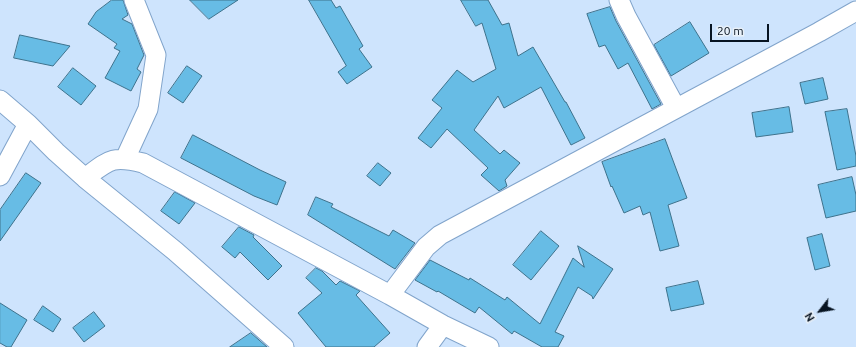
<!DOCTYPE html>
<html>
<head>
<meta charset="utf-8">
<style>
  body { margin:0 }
  #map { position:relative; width:856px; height:347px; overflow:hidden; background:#cee4fd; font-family:Ubuntu,sans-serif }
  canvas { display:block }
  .north { position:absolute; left:800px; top:291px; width:40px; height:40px; -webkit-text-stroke:3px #e8f0f8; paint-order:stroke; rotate:239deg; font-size:11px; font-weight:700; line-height:16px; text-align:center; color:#071422 }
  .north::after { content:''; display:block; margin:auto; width:14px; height:18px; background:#071422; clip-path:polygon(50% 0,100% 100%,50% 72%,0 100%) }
  .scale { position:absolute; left:710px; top:24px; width:59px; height:18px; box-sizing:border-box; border:2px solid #071422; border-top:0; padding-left:5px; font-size:12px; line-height:14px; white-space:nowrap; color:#071422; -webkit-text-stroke:3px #e8f0f8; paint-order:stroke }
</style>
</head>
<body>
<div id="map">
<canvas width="856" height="347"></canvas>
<div class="north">N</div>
<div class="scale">20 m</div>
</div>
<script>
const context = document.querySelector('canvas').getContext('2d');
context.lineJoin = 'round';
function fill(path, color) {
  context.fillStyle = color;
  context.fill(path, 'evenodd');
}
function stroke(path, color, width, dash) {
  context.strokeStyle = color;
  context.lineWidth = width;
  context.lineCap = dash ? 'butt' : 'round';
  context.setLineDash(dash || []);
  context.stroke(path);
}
const building = new Path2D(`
  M112,0H123L128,15L122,19L132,24L144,55L137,69L141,72L131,91L105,78L120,51L114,48L117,44L88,24L96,12Z
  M190,0H238L209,19Z
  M309,0H331L336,8L340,6L363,46L359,49L372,67L347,84L338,72L346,66Z
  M461,0H488L502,25L509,23L518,56L533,47L565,102H566L585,138L571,145L541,87L504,108L498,96L474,130L500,154L504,150L520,163L505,180L507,186L499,191L481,175L488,168L447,129L431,148L418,138L442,108L432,100L457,70L473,82L496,69L482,23L476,26Z
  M610,7L616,21L661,104L652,109L628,63L618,69L605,45L599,47L587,14Z
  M690,22L709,53L671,76L654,45Z
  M20,35L70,46L53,66L14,58Z
  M187,66L202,76L183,103L168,93Z
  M73,68L96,86L81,105L58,87Z
  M823,78L828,99L805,104L800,83Z
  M789,107L793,132L756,137L752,113Z
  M847,109L856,156V166L837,170L825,112Z
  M193,135L260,170L286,182L277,205L254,196L181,158Z
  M665,139L687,198L668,205L679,246L660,251L650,212L643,215L640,206L624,213L612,186L611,187L602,162Z
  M378,163L391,173L380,186L367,176Z
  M26,173L41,183L0,241V210Z
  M852,177L856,195V211L826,218L818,185Z
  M175,192L195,203L179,224L161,211Z
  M316,197L333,204L331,207L389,236L393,230L415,243L395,269L308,215Z
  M239,227L254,235L253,237L282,266L268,280L240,252L235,258L222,247Z
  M541,231L559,246L531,280L513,265Z
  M822,234L830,266L815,270L807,238Z
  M578,246L613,269L593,299L592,296L578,287L555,332L564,336L558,347H542L514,331L512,334L479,307L475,313L438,291L437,292L415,280L430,260L469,280L470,278L505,300L507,297L540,324L573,258L584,267Z
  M316,268L322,271L336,285L340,281L360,291L356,295L390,333L374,347H326L298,313L322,293L306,278Z
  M698,281L704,304L671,311L666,288Z
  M0,303L27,320L11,347H7L0,343Z
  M43,306L61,319L53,332L34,320Z
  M94,312L105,326L84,342L73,328Z
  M251,333L267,347H230Z`);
fill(building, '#67bce5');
stroke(building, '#3e728c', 1);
const street = new Path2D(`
  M619,0L626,16L676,108
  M0,100L28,124L56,152L85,178L175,251L284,347
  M125,159L148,109L156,55L134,0
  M0,176L28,124
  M85,178C109,160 112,155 143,163L390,295L443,325L489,347
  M390,295L426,247L440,235L819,32L856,11
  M427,347L443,325`);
stroke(street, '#81a4cb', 21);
stroke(street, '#fff', 19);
</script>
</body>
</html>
